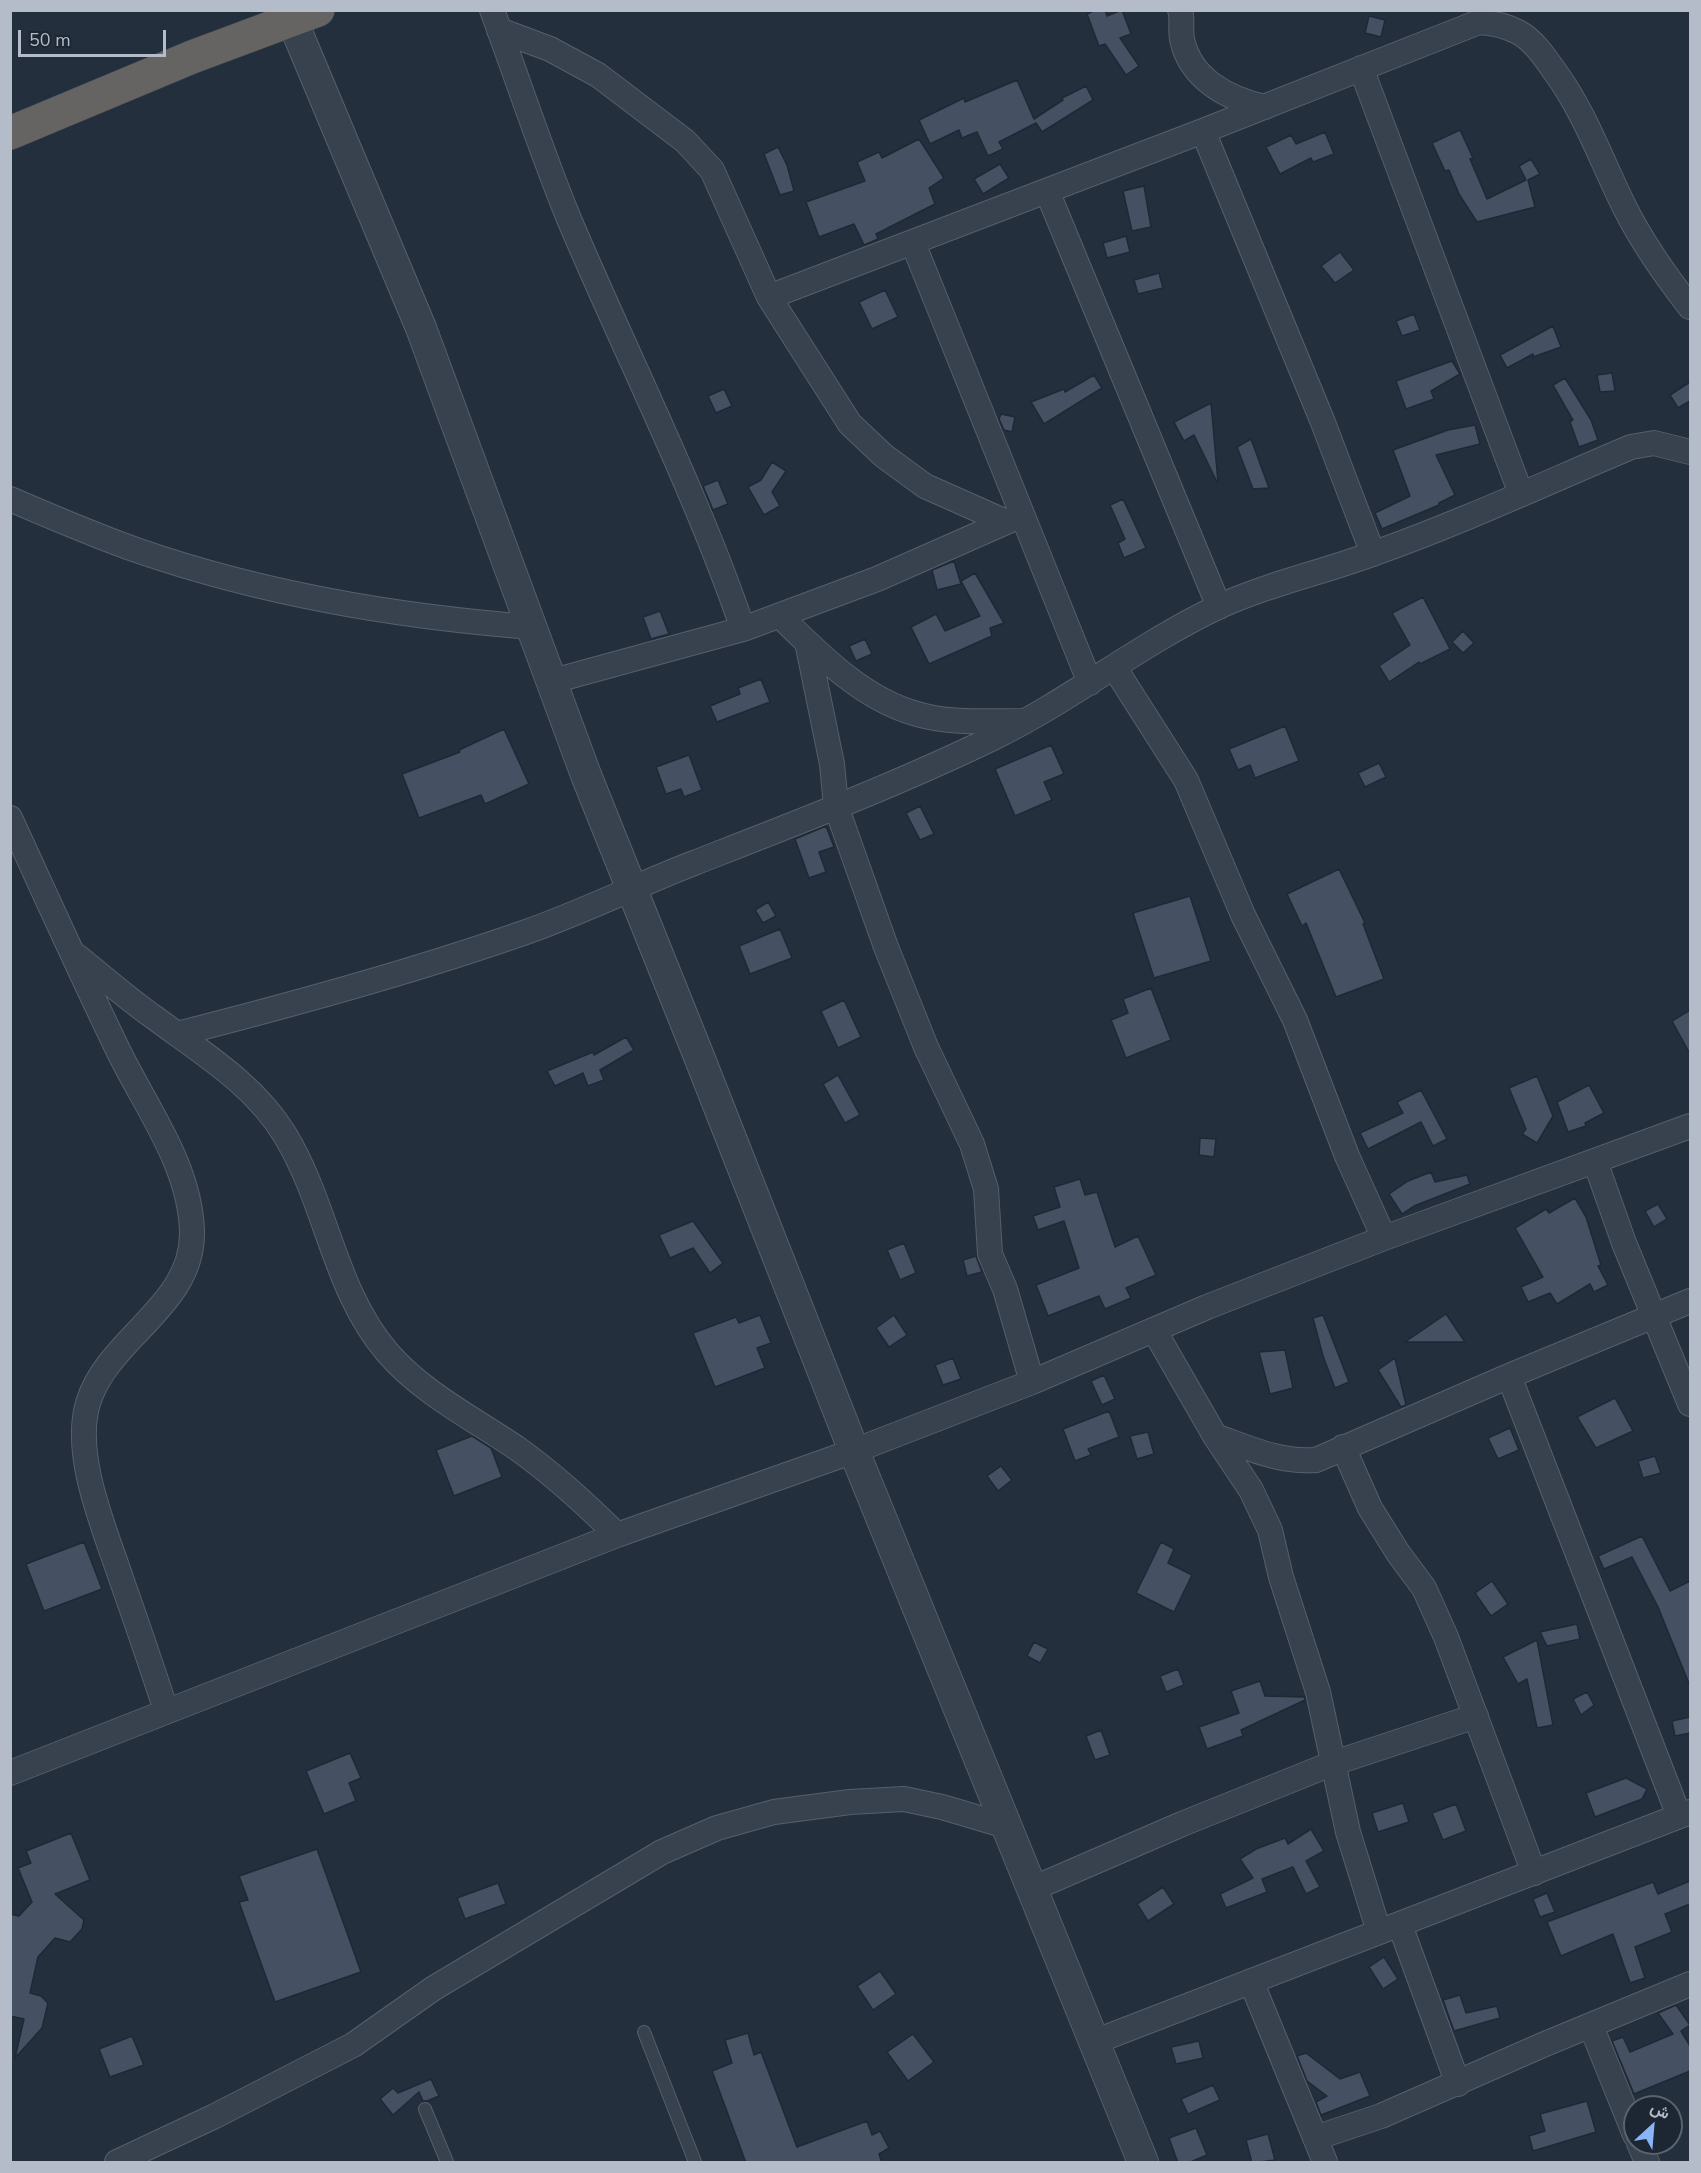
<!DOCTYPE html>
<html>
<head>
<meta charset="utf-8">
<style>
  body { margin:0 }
  #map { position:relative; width:1701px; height:2173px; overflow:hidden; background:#242f3e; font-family:"Nunito Sans",Vazirmatn,sans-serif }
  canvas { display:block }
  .frame { position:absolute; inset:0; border:12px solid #b4bcc9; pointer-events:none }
  .north { position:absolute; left:1623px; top:2095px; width:60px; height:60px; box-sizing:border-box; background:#1d2633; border:2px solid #59626f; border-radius:50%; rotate:26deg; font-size:16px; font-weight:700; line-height:24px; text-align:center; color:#b4bcc9 }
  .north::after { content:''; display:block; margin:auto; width:21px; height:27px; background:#8ab4f8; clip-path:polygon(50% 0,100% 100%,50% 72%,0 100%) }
  .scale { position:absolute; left:18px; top:30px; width:148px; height:27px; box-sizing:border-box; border:3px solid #b4bcc9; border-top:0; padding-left:8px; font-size:18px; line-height:21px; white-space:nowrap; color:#b4bcc9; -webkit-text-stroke:4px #1d2633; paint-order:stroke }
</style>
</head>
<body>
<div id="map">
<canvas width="1701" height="2173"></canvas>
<div class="frame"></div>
<div class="north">ش</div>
<div class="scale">50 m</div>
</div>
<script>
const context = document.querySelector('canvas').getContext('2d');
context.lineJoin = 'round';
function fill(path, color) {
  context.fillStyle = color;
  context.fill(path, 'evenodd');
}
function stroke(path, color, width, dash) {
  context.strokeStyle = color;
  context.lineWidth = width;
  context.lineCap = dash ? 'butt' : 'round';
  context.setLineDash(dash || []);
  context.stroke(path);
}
const building = new Path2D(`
  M1096,10H1105L1107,16L1122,10L1131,34L1120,38L1139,66L1126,75L1105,44L1099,46L1087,14Z
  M1369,16L1385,20L1381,37L1365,33Z
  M1017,80L1034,119L1063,100L1062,98L1086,86L1093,100L1042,132L1036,123L999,142L1003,149L988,156L977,132L962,138L959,130L930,144L919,120L964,98L965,102Z
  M1460,130L1473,158L1470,159L1487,199L1526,180L1519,166L1531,159L1540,174L1528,180L1535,207L1477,222L1459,194L1449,170L1445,171L1432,143Z
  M1325,132L1334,154L1313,162L1311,158L1280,174L1266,147L1291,135L1296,144Z
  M919,139L944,178L929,188L935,204L876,234L878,239L864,245L854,224L819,237L806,202L865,181L857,162L879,152L882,158Z
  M778,147L787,165L794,191L780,195L764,154Z
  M1000,164L1009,178L983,194L974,179Z
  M1144,186L1151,227L1132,231L1123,191Z
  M1126,236L1130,252L1107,258L1103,243Z
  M1340,252L1354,270L1335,283L1321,266Z
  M1159,273L1163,288L1138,294L1134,280Z
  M885,290L898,317L872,329L859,302Z
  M1414,314L1420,330L1402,336L1396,321Z
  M1553,326L1561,347L1533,357V354L1507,368L1500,355Z
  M1452,361L1460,374L1431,391L1434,399L1406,409L1396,381Z
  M1612,373L1615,391L1600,392L1597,375Z
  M1094,375L1102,388L1044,424L1031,402L1064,389L1065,392Z
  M1565,378L1591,420L1598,440L1579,447L1570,422L1573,420L1553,385Z
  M1690,382V401L1678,408L1670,395Z
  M724,389L732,406L716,413L708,396Z
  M1211,403L1218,482H1217L1194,435L1184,441L1174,422Z
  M1001,414L1015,417L1012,432L1004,430L999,419Z
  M1475,425L1480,444L1436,455L1455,495L1439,503V505L1382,529L1375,513L1410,496L1393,450L1448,430Z
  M1251,439L1269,488L1253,489L1237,447Z
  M772,462L786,471L772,492L780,506L764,515L748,487L761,480Z
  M718,480L728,504L713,510L703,486Z
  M1123,499L1146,548L1124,558L1118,543L1125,539L1110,505Z
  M954,561L961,584L937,590L932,570Z
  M975,573L1004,623L990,628L992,636L929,664L911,627L936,614L945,631L980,616L961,581Z
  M1423,597L1450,649L1420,664L1419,662L1389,682L1379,666L1410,645L1392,613Z
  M660,611L669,634L651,639L643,617Z
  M1463,631L1474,643L1463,653L1452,642Z
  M865,639L872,654L856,661L849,646Z
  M761,679L770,702L717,722L710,706L740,694L738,688Z
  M1285,726L1299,761L1255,778L1250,765L1238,770L1229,749Z
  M504,729L529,784L485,804L481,795L419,818L402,774L460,752L459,750Z
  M1051,745L1064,774L1044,782L1052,800L1015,816L995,769Z
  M689,755L702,790L684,797L681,789L666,794L656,767Z
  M1379,763L1386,777L1365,787L1358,773Z
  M920,806L934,834L920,840L906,813Z
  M826,826L834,847L819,852L826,872L809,878L795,839Z
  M1339,869L1365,923L1363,924L1384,979L1336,997L1306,923L1302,926L1287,894Z
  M1190,896L1211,961L1154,978L1133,913Z
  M768,902L776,916L763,923L755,910Z
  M780,929L792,958L750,974L739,946Z
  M1151,988L1171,1040L1126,1058L1111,1020L1128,1013L1123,999Z
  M844,1000L861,1037L838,1048L821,1011Z
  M1690,1010V1054L1672,1021Z
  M626,1037L634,1050L600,1070L604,1080L588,1086L583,1073L555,1086L547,1071L593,1052L594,1055Z
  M838,1075L860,1115L845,1123L823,1084Z
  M1537,1076L1553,1116L1537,1143L1522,1134L1526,1129L1509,1088Z
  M1589,1085L1604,1113L1585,1123L1586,1126L1568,1132L1557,1102Z
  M1421,1090L1447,1139L1433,1146L1421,1122L1368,1149L1360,1133L1403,1113L1397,1102Z
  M1200,1138L1216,1139L1214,1157L1199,1155Z
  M1431,1172L1435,1182L1467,1175L1470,1184L1414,1206L1402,1214L1389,1194L1408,1181Z
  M1080,1179L1085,1195L1097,1192L1115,1247L1138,1236L1156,1275L1126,1288L1131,1298L1105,1309L1099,1296L1048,1316L1036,1285L1079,1268L1064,1221L1038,1230L1033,1216L1060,1207L1054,1187Z
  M1575,1198L1586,1217L1601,1265L1598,1266L1608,1285L1594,1292L1590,1284L1557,1304L1550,1293L1528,1302L1521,1287L1543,1277L1515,1228L1546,1209L1549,1213Z
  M1658,1204L1667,1219L1654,1227L1645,1211Z
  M693,1221L723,1263L710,1273L693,1248L670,1258L659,1235Z
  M904,1243L916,1273L900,1280L887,1250Z
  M976,1256L982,1272L967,1276L963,1260Z
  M1446,1314L1465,1342H1405Z
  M760,1315L771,1343L757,1348L765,1368L715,1387L693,1333L736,1317L739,1323Z
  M894,1315L907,1335L889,1347L876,1328Z
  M1323,1315L1349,1382L1335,1388L1323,1356L1313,1318Z
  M1285,1350L1293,1388L1270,1394L1259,1352Z
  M953,1358L961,1379L943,1385L935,1365Z
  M1395,1358L1406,1405L1401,1407L1378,1370Z
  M1104,1375L1115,1399L1102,1405L1091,1381Z
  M1615,1398L1633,1431L1596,1448L1577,1417Z
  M1109,1411L1119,1437L1088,1449L1091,1455L1075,1461L1063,1429Z
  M1510,1428L1519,1450L1498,1459L1488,1438Z
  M1148,1432L1154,1454L1137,1459L1130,1436Z
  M472,1436L491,1448L502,1477L454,1496L436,1450Z
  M1655,1456L1661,1473L1643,1478L1638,1461Z
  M1001,1466L1012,1480L998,1491L987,1476Z
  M1642,1536L1670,1591L1690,1581V1686L1658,1607L1632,1557L1604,1569L1598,1556Z
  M84,1542L102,1589L44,1611L26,1564Z
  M1161,1542L1174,1549L1168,1563L1192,1575L1174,1612L1136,1593Z
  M1492,1581L1508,1604L1491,1616L1475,1593Z
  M1577,1624L1580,1639L1547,1646L1540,1632Z
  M1537,1640L1553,1725L1537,1728L1527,1679L1518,1684L1503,1657Z
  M1034,1642L1048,1649L1040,1663L1027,1656Z
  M1178,1669L1184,1685L1166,1692L1160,1676Z
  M1260,1681L1265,1696L1305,1697V1700L1241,1730L1243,1736L1207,1749L1199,1727L1239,1713L1231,1691Z
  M1587,1692L1594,1705L1581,1715L1573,1699Z
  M1690,1717V1733L1675,1736L1672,1721Z
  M1101,1730L1110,1755L1095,1760L1086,1736Z
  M350,1753L361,1778L349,1783L356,1801L324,1814L306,1771Z
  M1626,1778L1647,1789L1642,1799L1595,1817L1586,1793Z
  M1403,1803L1409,1822L1378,1832L1372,1813Z
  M1456,1804L1466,1831L1443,1840L1432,1813Z
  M1311,1829L1324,1851L1306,1861L1320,1887L1306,1894L1293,1867L1262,1879L1267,1892L1226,1908L1220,1894L1253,1878L1240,1859L1256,1849L1285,1838L1288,1844Z
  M71,1833L90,1880L55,1894L84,1920L82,1929L70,1942L55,1938L38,1957L30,1993L41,1996L48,2003L42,2028L15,2058L24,2019L10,2016V1914L19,1916L32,1902L18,1868L31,1863L26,1851Z
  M317,1849L361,1972L275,2002L239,1902L248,1900L239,1876Z
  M1690,1881V1904L1665,1914L1672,1932L1635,1947L1645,1978L1630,1983L1613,1934L1561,1956L1547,1922L1653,1882L1658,1894Z
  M498,1883L506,1904L465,1919L457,1898Z
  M1163,1887L1174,1904L1148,1921L1137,1904Z
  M1547,1893L1555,1912L1540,1917L1533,1899Z
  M1384,1957L1398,1979L1383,1989L1369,1967Z
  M880,1971L896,1994L873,2010L857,1986Z
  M1460,1995L1466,2013L1497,2006L1500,2018L1454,2031L1443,2000Z
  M1676,2005L1690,2025L1681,2031L1690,2046V2071L1634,2094L1612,2041L1623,2037L1630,2052L1673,2034L1658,2013Z
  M748,2033L754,2055L761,2052L797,2147L867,2121L872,2135L880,2131L889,2148L879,2154L882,2163H746L712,2071L732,2063L725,2040Z
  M913,2034L934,2062L908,2081L887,2052Z
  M132,2036L144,2065L110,2077L99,2049Z
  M1199,2041L1203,2058L1176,2064L1171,2047Z
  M1306,2053L1340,2079L1360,2072L1370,2096L1321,2115L1316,2102L1327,2096L1307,2081L1297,2056Z
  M431,2079L439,2096L427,2101H423L419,2092L393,2115L380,2099L393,2088L398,2093Z
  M1213,2085L1220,2100L1188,2114L1181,2099Z
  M1587,2101L1596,2132L1533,2151L1529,2136L1545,2131L1540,2114Z
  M1196,2128L1207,2155L1188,2163H1178L1169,2138Z
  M1268,2134L1275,2160L1252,2163L1246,2140Z`);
fill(building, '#455162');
stroke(building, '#1f2835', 1.5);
const service = new Path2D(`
  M644,2032L695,2162
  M425,2109L447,2162`);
const minor = new Path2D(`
  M492,10C518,80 541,151 569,219C627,356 695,489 743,629
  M1180,10C1183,19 1180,29 1182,39C1190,79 1228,99 1265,107
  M499,30L550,49L598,75L685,141L712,170L769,297L850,424L884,456L925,486L1006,522
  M1361,68L1521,494
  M1203,131L1322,420L1373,554
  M1047,191L1219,607
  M913,243L1090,683
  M769,297L1203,131L1479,22C1493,23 1505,25 1518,32C1533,40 1544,56 1553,69C1585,112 1601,160 1625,208C1643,244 1665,275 1690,307
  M10,499C54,518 98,537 142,552C268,595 400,617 532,627
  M780,616C819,654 862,699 917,714C951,724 987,721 1022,721
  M807,642L832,764L836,806L886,947L926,1047L972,1144L986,1189L990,1254L1005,1289L1032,1382
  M1114,667L1186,780L1243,915L1295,1020L1347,1156L1384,1238
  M553,681L743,629L877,579L1022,515
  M10,818C46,896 81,974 118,1050C146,1108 190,1165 192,1231C194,1306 108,1337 88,1403C72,1457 106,1532 123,1584C138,1626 152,1668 166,1710
  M77,956C103,977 128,999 155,1018C202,1053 254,1084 285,1135C327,1204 334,1290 387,1352C422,1393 474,1419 518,1449C554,1475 585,1503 617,1535
  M177,1034C295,1004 412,972 526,932C583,912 637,885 694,863C794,824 896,785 993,738C1071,700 1140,644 1218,607C1268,584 1324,572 1375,553C1462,522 1546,483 1631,447L1654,443L1690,452
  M1595,1161L1624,1243L1690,1404
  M1154,1330L1215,1436L1251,1490L1270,1530L1281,1577L1318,1692L1348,1832L1379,1932
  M1509,1376L1679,1816
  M1215,1436C1249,1448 1280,1463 1316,1460L1509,1376L1690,1301
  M1343,1447L1370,1508L1398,1553L1424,1588L1446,1637L1534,1873
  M10,1773L617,1535L854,1451L1032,1382L1207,1307L1384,1238L1690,1126
  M1032,1889L1182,1824L1331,1764L1476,1716
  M1400,1925L1458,2084
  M1251,1981L1325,2162
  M1591,2026L1635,2135
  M1094,2042L1690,1812
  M1315,2138L1381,2116L1545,2044L1690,1984
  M1639,2143L1647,2162
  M117,2162L215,2116L353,2045L434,1988L662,1852L717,1828L774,1812L850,1802L904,1799L942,1807L1006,1826`);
const tertiary = new Path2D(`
  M292,20L421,328L586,775L698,1054L854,1451L1143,2162`);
const trunk = new Path2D(`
  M10,133L192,57L318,10`);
stroke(service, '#565f6c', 14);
stroke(minor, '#565f6c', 26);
stroke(tertiary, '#565f6c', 32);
stroke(trunk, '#434c59', 34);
stroke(service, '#38414e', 12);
stroke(minor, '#38414e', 24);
stroke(tertiary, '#38414e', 30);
stroke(trunk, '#656462', 33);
</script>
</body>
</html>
